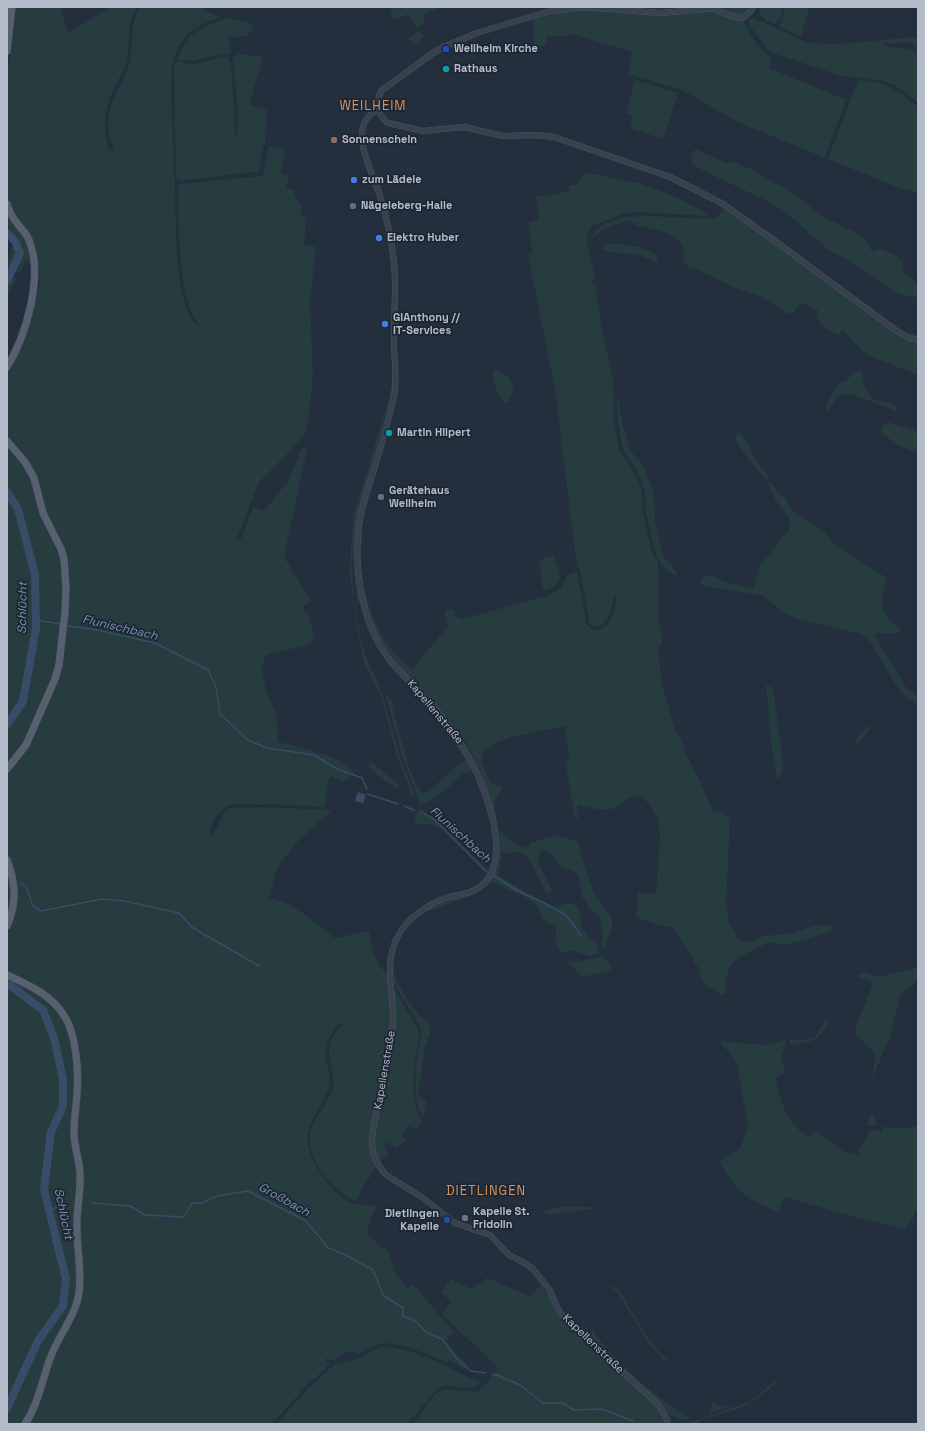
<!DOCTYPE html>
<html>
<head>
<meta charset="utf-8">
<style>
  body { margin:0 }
  #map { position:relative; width:925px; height:1431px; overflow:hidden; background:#242f3e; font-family:"Space Grotesk",sans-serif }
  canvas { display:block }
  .frame { position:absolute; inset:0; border:8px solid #b4bcc9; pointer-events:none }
</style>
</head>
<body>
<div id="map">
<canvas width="925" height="1431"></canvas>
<div class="frame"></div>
</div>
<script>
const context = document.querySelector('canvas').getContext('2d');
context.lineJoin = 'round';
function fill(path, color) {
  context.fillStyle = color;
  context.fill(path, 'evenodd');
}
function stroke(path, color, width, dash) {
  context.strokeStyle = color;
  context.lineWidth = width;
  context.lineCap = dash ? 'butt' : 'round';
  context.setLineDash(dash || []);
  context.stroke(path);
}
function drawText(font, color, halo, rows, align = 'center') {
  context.font = font + ' "Space Grotesk",sans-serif';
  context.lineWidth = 3.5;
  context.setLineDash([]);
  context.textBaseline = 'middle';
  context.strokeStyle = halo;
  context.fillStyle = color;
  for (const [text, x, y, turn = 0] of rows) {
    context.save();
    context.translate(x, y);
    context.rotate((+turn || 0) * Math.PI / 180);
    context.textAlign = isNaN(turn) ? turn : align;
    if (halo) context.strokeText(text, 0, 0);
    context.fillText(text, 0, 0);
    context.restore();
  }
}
fill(new Path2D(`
  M16,7H61L68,33L107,9V7L116,8L120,7H137C125,25 132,47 125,66C123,73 118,79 115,85C105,107 102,127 109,150L114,149C110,140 108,129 108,119C110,97 126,81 130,61C133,44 129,20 141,7H201L208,12L220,17L203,24L189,33L179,46L172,64L171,84L174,174L175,182C176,216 174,296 194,322C195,324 199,326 201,328L202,327C176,304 179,218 178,184L263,176L269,146L285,149L281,173L289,175L286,187L296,191L294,194L302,205L300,216L306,218L304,245L316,247L310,302L313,375L308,424L305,434L290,451L259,482L237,538L241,539L253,507L264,511L289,480L302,448L307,449L284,557L311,601L303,607L305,611L309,614L314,637L311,644L266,655L261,670L266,689L277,717L278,742C300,747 340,755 354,773L346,781L340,780L331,776L328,780L325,807L291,805L231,804C217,810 212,820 209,835L213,834L224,814L230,808L260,807L332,810L295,844L277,868L269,898L288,904L303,913L335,938L369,931L372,949L375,957L380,966L387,975L392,1002L390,1038L371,1131L377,1165L355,1201C331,1191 304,1157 311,1130C316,1115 329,1102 333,1087C334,1082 333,1076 332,1071C327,1046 327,1045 342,1024L341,1022C328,1034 324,1049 327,1066C329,1071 331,1078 330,1084C330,1088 327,1092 326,1095C320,1107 311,1120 308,1133C303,1154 331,1195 351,1202C359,1205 369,1205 377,1206L372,1216L367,1232L379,1246L389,1252L395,1272L407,1289L413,1284L448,1325L455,1331L446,1341L456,1354L467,1364L464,1369L449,1360L447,1363C431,1355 395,1340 378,1344C371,1346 364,1352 358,1355C351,1347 339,1353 335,1361L326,1358L325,1360L330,1364L305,1387L272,1424H7V373L15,356L39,289L40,277L36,245L18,220L7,195V71L13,39Z
  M392,7H441L423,15L425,21L417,29L411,17H410L408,14L398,19L393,18L390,14Z
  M630,7H688L660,9Z
  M716,7H751C743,21 727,11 716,7Z
  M759,7H782L780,20L774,24C764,19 761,19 759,7Z
  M785,7H809L802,34L800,36L780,27Z
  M589,9L632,13L706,11L742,19C749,32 758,49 771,57L769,68L846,100L825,158L738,122L680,89L628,74L632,52L575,35L546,37V45L534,48L533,18L560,12Z
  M226,18L246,21L252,26V30L248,35L229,38L231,53L190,61L177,60C186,32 200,28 226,18Z
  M754,18L808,43L837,44L918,37V47L910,43H883L884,46L910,50L918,54V103L905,92L893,84L867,78L841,76L770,52L750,26L749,19Z
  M418,30L424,36L416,46L408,39Z
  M237,54L263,57L249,105L267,110L265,145H263L259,171L182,181L178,179L176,173L174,85V66L176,61L189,64H195L223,57L228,58L231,63L235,122L234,134L237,135L238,119L233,59Z
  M634,80L678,93L663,139L630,128L633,115L627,113Z
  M858,80C883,80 899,91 918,107V193L897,187L828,159Z
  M694,150H698L726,163L733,162L753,170L802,199L821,216L859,234L866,240L869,248L874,252L879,249C889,251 895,255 903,261V270C914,283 918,278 918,297L906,296L896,292L847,259L827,249L787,213L773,204L692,165V157Z
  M583,173H587L638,183L679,198L707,214L706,216L639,212L625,213L592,226L587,235V244L595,278L592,279V283H595L600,319L613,379L614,419L619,450L639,482L642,491L643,514L652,553L658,563V617L663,643L658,648L662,684L674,727L681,739L684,750L698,777L713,811L721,812L730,819L726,902L729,923L738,938L742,941L749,942L763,936L789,934L817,925H831L833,929L831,932L789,944L767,943L743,955L730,965L726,980V994L722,995C712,989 698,984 701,971L694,962L691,954L672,927L658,925L636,917L638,893H656L660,838L658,818L642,795C628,794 623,807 611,809C601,811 586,807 577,804L578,819H575L568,777L566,763L569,758L565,726L511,737L495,743L482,754L481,761L491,783L495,785L501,786V791L494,802L499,831C507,838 516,844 525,848L529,847L530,843L553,836L575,840L578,843L588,877L595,896L612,918V927L604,950L602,948V928L599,917L591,910L582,897L581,886L578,875L572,870L563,869L559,866L556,859L544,850L539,852L538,862L552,890L548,894C539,885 533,859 522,853C519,852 516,852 513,851L509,854L502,852L499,876L527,893L555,907L565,904H573L578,908L582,928L590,938L596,942L600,954L590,956L571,950L566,953C551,949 559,938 555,927L543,920L538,907L525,897L492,882C475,896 451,903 430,911L425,909C436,905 483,888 489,881C503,866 500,843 495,824C489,796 481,769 467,744C464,738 458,733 454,728C445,718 437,708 428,698C414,682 392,665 382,646C364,611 356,571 361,532H364C363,537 361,542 361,547C359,578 370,623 390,647C396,655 405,662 412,669L448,626L444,611L454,609L455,616L462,619L546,596C550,594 556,592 559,589C566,583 564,572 577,572L587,625L592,630C612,630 615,612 617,595H614C612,607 610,622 597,627L592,626L589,622L580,569L577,568L560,432L557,399L528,254H532L528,223L539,219L536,197L558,194L569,191V186L578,184L581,180Z
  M7,209L25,237L33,265H30L27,260L19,274L7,266L13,244L7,237Z
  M725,209L773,242L881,323L893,331L918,342V375L867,355L842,330L839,335L826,329L816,319L818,310L801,303L794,312L789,314L761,297L733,287L698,270L689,268L684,261C685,252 682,241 673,236C668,232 643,227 635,225L631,220C614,223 606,228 591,238C607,205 671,220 701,218C705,218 709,219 713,218C717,218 721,212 725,209Z
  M609,244C624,244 648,245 658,258L657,261H654L636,254L610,252L603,250V246Z
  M7,272L17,278L7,296Z
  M493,370C506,371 516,382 512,395C511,398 508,401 507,403C495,397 494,382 493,370Z
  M855,371H861C863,375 862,376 863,380C863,382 868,393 869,395C875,404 889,400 897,406V410L894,411C886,407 849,392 843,394C835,396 832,405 829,411L825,407L838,384L848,380L852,372Z
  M392,376L394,377L393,386L389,403L360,507L353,553L352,572L354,601L361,639L368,662L382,692L399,753L415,797L409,792L410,789L397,757L381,695L364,664L353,601L350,573L351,547L354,514L388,402L391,387Z
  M617,400H618L623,426L630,450L643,466L652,486L654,496L655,520L663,556L677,572L676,576L668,571L661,564L656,554L646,513L645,491L637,471L623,449L618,421Z
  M888,422L918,432V453L900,446L881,433L882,426Z
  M738,432L746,439L757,463L764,470L769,479L767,480C758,472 740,449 735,438Z
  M770,481L779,493L785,497L794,513L824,531L833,544L887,578C880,605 877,612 901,629L897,634L876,633L875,636L907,689L913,692L918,697V705L908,699L899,690L871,643L861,634L834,627L797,619L787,614L761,595L711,587L700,584L702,577L713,576L728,583L754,589L760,566L790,528V519L788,518L775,499L768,484Z
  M355,556L361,603H357L354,572Z
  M554,556C560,575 566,581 545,591L541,582L540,562L545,557Z
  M390,664L424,700L461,744L473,769L469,772L462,774L450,786L426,803L419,804V800L401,753L385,692L392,702L398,729L411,773L418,788L424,793L429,791L465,759L451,739Z
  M766,684L772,688L774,695L783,767L780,777L777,779L772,751Z
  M870,725L871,727L857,745H854L860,733Z
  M372,762L399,785L397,789L374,772L368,765Z
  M418,809L430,816L438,815L443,824L441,828L432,825L414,823Z
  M602,956L611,966V970L586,976H582L570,964H561L597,958Z
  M393,957L394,958C394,962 393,967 394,971C396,984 413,1008 421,1018L427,1019L430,1023V1033L425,1046L419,1088V1096L427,1102L423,1118C409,1096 418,1058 421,1033L419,1025L396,987L392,977Z
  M918,968V980L901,994L889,1041L883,1052L872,1080L875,1061L874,1051L859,1038L855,1032L858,1021L873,984L858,976L859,973H865L877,977Z
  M393,988L417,1027L419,1035C416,1062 406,1098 423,1122L414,1129L409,1126L402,1136L407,1141L395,1148L388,1142L384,1146L389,1154L379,1163L374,1147L373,1139L379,1106L386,1083L392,1053L395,1021Z
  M826,1020L829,1022C816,1043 813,1042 790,1044L789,1039L806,1040L815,1037Z
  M783,1040H785L786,1043L781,1058L785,1072L775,1078C782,1101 785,1125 810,1137L814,1131L843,1151L857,1155L870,1130L882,1131V1127L907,1128L918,1126V1209L905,1229L848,1215L784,1197L778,1212L750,1199L737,1189L719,1162L741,1147L748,1127L737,1063L727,1050L720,1044L721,1041L764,1045L770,1044Z
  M872,1114L876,1121V1126L866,1125Z
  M564,1206L591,1207V1209L546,1215L544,1211Z
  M487,1278L529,1296L542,1285L562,1321L586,1338L655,1405L664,1420V1424H413L434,1395L442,1389H447L478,1392L487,1383L498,1368L442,1314L451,1302L441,1292L451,1279L471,1289Z
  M608,1283L619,1290L649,1339L659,1352L667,1359L665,1361L650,1345L618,1294Z
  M593,1329C595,1336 600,1341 605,1346C629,1376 659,1397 690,1419C682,1421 677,1419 670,1415C664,1411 661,1403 656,1399C633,1377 610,1358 588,1335Z
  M380,1347C416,1346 448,1370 481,1382L475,1387L461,1388L448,1385L438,1388L407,1424H276L308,1389L334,1365L347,1362L357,1359Z
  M786,1372C776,1383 763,1395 750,1403C735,1412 716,1415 699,1420L700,1424H685L751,1401Z
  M713,1402L721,1407L734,1405L709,1413Z`), '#263c3f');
fill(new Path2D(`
  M358,792L366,795L363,803L355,801Z`), '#394c67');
stroke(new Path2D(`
  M36,620L60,624
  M69,626L97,630L155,643L208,670L216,687L220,714L248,740L267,748L314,755L337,769L362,778L367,789
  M367,794L398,804
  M404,806L414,810
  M421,811L436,821L487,872
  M494,876L518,891L544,903L564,914L571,921L581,936
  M21,883L27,888L33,906L41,911L102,899L124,901L179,913L193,928L259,966
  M92,1203L130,1206L145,1215L184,1217L192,1203H202L217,1196L248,1191L306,1221L328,1248L344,1254L373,1270L383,1295L403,1308V1316L415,1321L427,1333L442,1339L458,1360L471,1371L485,1373
  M50,1209L60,1207
  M492,1375H497L520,1385L543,1403H563L574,1410L602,1409L633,1421`), '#394c67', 1.5);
stroke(new Path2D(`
  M7,233L15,241L20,253L7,281
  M7,492L18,509L35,575L36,628L23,701L7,725
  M7,985L11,986L43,1010L54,1038L63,1079V1106L51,1132L44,1190L66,1279L63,1306L38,1341L7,1408`), '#394c67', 8);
const minor = new Path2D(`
  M753,7L751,11L743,18L731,16L713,9H704L661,13L584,7L550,11L477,33L446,46L433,53L381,91C376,103 377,115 388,123L423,131L464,127L503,136L536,135L554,137L670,177L723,204L775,241L894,329L907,337L918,340
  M378,110C366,115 361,126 362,139C362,153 373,176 378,190C388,221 395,250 395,283C395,305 394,326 394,348C395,364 397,381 394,396C388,425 379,453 370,482C365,499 359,516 358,534C356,557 358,582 364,605C369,626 378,646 392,663C404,677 417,688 429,702C449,724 466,748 478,776C491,806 513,870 475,890C466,894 456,895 446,898C426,905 406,919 397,938C383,966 394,991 393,1020C392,1046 386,1071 380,1096C377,1112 372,1128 372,1143C372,1155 378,1166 386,1175L423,1198L455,1223L490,1235L509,1255L523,1262L533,1269L549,1289L559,1311L566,1320L586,1335L606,1357L658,1404L667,1419V1424`);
const major = new Path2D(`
  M7,51L12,7
  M7,204C9,211 12,217 17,223C21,229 27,234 29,240C44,276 26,336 7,367
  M7,441L25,462L34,478L43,513L61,549L64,559L66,588L65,612L59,665L55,679L26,745L7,769
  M7,860C16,884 17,902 7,926
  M7,975C29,985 52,995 65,1017C76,1035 79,1072 77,1094C76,1107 74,1120 74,1133C74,1147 80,1161 80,1175C81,1193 76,1211 77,1229C77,1250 82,1272 79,1293C76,1315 59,1335 51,1356C42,1379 39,1403 25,1424`);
stroke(minor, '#565f6c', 6);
stroke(major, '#414a57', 8);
stroke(minor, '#38414e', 5.5);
stroke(major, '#56606e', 7);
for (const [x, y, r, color] of [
  [446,49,4,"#1a4fb4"],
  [446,69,4,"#0f9aa8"],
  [334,140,4,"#8d6e63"],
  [354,180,4,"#3f7fe0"],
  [353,206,4,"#5c6f8a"],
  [379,238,4,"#3f7fe0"],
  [385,324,4,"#3f7fe0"],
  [389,433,4,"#0f9aa8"],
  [381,497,4,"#5c6f8a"],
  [465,1218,4,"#6b7280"],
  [447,1220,4,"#1a4fb4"]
]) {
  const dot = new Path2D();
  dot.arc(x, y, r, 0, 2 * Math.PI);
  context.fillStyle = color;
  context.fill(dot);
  stroke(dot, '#1d2633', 1.5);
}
drawText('bold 11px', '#b4bcc9', '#1d2633', [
  ["Weilheim Kirche",454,49],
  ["Rathaus",454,69],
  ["Sonnenschein",342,140],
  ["zum Lädele",362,180],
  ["Nägeleberg-Halle",361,206],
  ["Elektro Huber",387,238],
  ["GiAnthony //",393,318],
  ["IT-Services",393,331],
  ["Martin Hilpert",397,433],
  ["Gerätehaus",389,491],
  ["Weilheim",389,504],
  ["Kapelle St.",473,1212],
  ["Fridolin",473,1225],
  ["Dietlingen",439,1214,"right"],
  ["Kapelle",439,1227,"right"]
], 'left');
drawText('11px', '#b4bcc9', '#1d2633', [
  ["Kapellenstraße",435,712,50],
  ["Kapellenstraße",385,1070,-80],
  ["Kapellenstraße",593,1344,44]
]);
drawText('italic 12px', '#7c92b1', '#1d2633', [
  ["Schlücht",23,608,-89],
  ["Flunischbach",120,628,13],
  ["Flunischbach",460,835,42],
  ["Großbach",284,1200,29],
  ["Schlücht",63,1214,78]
]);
context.letterSpacing = '1px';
drawText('13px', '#d59563', '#1d2633', [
  ["WEILHEIM",373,106],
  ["DIETLINGEN",486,1191]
]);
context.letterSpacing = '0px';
</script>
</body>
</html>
